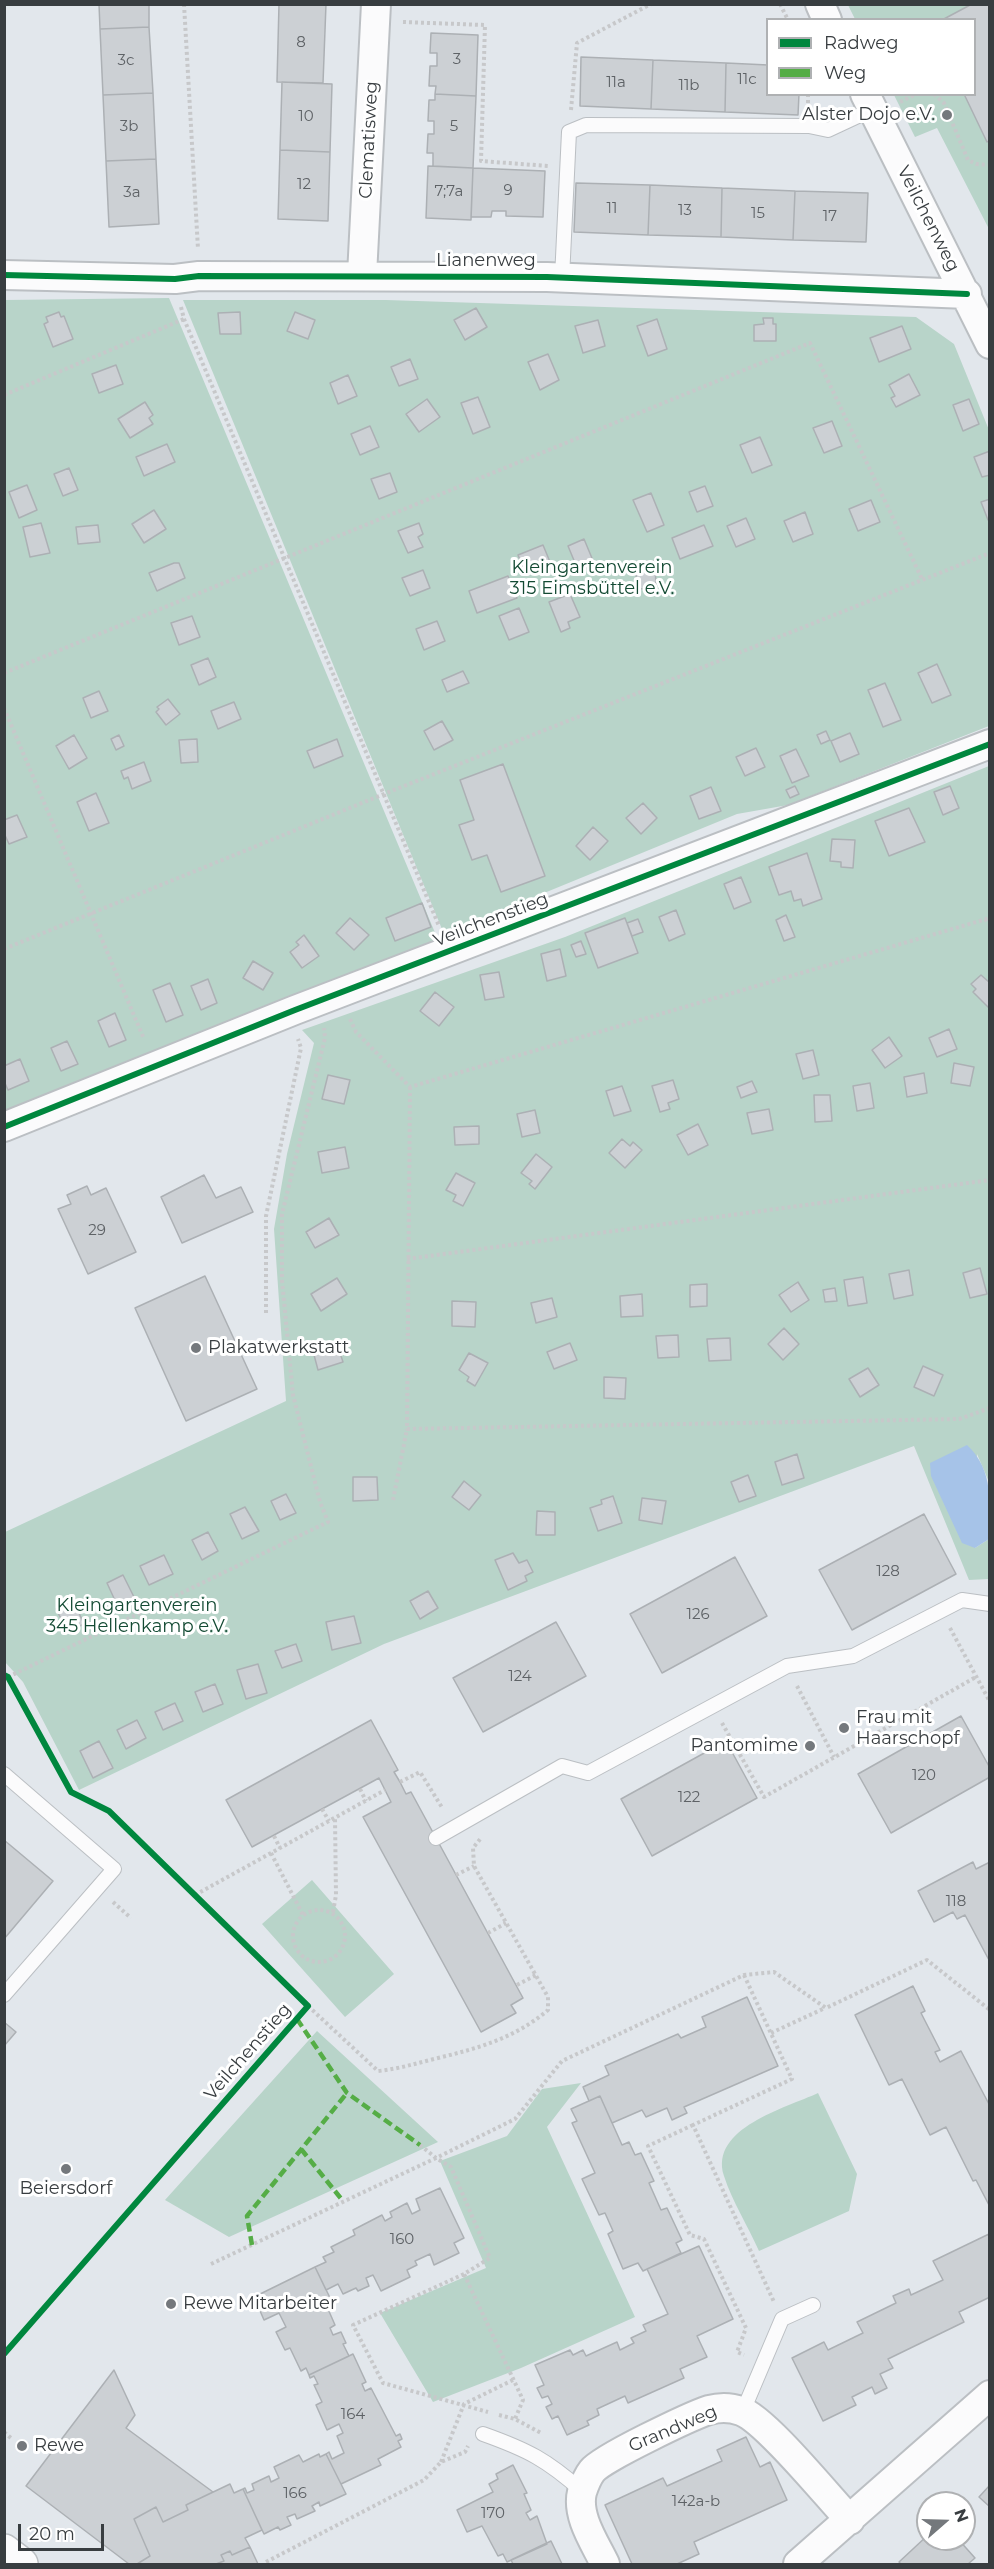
<!DOCTYPE html>
<html>
<head>
<meta charset="utf-8">
<style>
  body { margin:0 }
  #map { position:relative; width:994px; height:2569px; overflow:hidden; background:#e2e7ec; font-family:Montserrat,sans-serif }
  canvas { display:block }
  .frame { position:absolute; inset:0; border:6px solid #383d40; pointer-events:none }
  .legend { position:absolute; left:766px; top:18px; width:210px; height:78px; box-sizing:border-box; background:#fff; border:2px solid #afb1b3; margin:0; padding:8px 10px; list-style:none; font-size:18px; color:#383d40 }
  .legend li { display:flex; align-items:center; gap:12px; height:30px }
  .legend b { width:30px; border:2px solid #afb1b3 }
  .north { position:absolute; left:916px; top:2491px; width:60px; height:60px; box-sizing:border-box; background:#fff; border:2px solid #afb1b3; border-radius:50%; rotate:70deg; font-size:16px; font-weight:700; line-height:24px; text-align:center; color:#383d40 }
  .north::after { content:''; display:block; margin:auto; width:21px; height:27px; background:#74787c; clip-path:polygon(50% 0,100% 100%,50% 72%,0 100%) }
  .scale { position:absolute; left:18px; top:2524px; width:86px; height:27px; box-sizing:border-box; border:3px solid #383d40; border-top:0; padding-left:8px; font-size:18px; line-height:21px; white-space:nowrap; color:#383d40; -webkit-text-stroke:4px #fff; paint-order:stroke }
</style>
</head>
<body>
<div id="map">
<canvas width="994" height="2569"></canvas>
<div class="frame"></div>
<ul class="legend">
<li><b style="height:8px;background:#00873e"></b>Radweg</li>
<li><b style="height:8px;background:#55ad46"></b>Weg</li>
</ul>
<div class="north">N</div>
<div class="scale">20 m</div>
</div>
<script>
const context = document.querySelector('canvas').getContext('2d');
context.lineJoin = 'round';
function fill(path, color) {
  context.fillStyle = color;
  context.fill(path, 'evenodd');
}
function stroke(path, color, width, dash) {
  context.strokeStyle = color;
  context.lineWidth = width;
  context.lineCap = dash ? 'butt' : 'round';
  context.setLineDash(dash || []);
  context.stroke(path);
}
function drawText(font, color, halo, rows, align = 'center') {
  context.font = font + ' Montserrat,sans-serif';
  context.lineWidth = 6;
  context.setLineDash([]);
  context.textBaseline = 'middle';
  context.strokeStyle = halo;
  context.fillStyle = color;
  for (const [text, x, y, turn = 0] of rows) {
    context.save();
    context.translate(x, y);
    context.rotate((+turn || 0) * Math.PI / 180);
    context.textAlign = isNaN(turn) ? turn : align;
    if (halo) context.strokeText(text, 0, 0);
    context.fillText(text, 0, 0);
    context.restore();
  }
}
fill(new Path2D(`
  M848,5H989V229L937,128L915,137L894,95L974,94V20L855,19Z
  M169,298L441,947C294,999 149,1053 5,1113V300Z
  M183,300H386L916,317L954,344L989,430V726L788,805L737,814L444,934Z
  M989,766V1482L977,1454L975,1548L989,1539V1579L969,1580L914,1446L384,1644L79,1790L23,1682L5,1662V1532L286,1401L274,1229L287,1154L314,1043L302,1030L565,937Z
  M312,1880L394,1974L345,2017L262,1924Z
  M317,2031L438,2142L229,2237L165,2200Z
  M581,2083L547,2127L635,2317L521,2368L433,2402L380,2313L486,2268L440,2161L507,2136L542,2089Z
  M818,2093L857,2174L849,2211L759,2251C748,2226 732,2201 724,2176C709,2128 786,2108 818,2093Z`), '#b8d4c9');
fill(new Path2D(`
  M967,1445C994,1470 990,1504 989,1539L975,1548L962,1543L931,1476L930,1463Z`), '#a6c3e8');
const building = new Path2D(`
  M99,4H149V27L100,29Z
  M279,4H326L323,83L277,82Z
  M972,4H990V140L987,142L964,94H974V20H942Z
  M149,27L153,93L103,95L100,29Z
  M431,33L478,35L476,96L435,94L436,86H429L430,66H437V53H430Z
  M581,57L653,60L651,109L580,106Z
  M653,60L726,63L725,112L651,109Z
  M726,63L768,65V94H799L798,115L725,112Z
  M282,82L332,84L330,152L280,150Z
  M153,93L156,159L106,161L103,95Z
  M435,94L476,96L473,168L433,166V153H427L428,134H434V121H428L429,100H435Z
  M280,150L330,152L328,221L278,219Z
  M156,159L159,224L109,227L106,161Z
  M428,166L473,168L471,220L426,218Z
  M473,168L545,171L543,217L506,216V211H492L491,217H471Z
  M576,183L650,185L648,235L574,232Z
  M650,185L722,188L721,237L648,235Z
  M722,188L795,191L793,240L721,237Z
  M795,191L868,193L866,242L793,240Z
  M476,308L487,327L465,340L454,320Z
  M59,312L61,317L64,316L73,339L53,347L44,324L48,322L46,317Z
  M240,312L241,334H220L218,313Z
  M295,312L315,320L308,339L287,331Z
  M763,318H773V324H776V341H754V325L764,324Z
  M657,319L667,349L648,356L637,326Z
  M598,320L605,346L583,353L575,326Z
  M902,326L911,349L879,362L870,338Z
  M548,354L559,380L540,390L528,362Z
  M410,359L418,379L399,386L391,367Z
  M116,365L123,384L99,393L92,374Z
  M909,374L920,395L896,407L891,398L895,396L889,385Z
  M348,375L357,396L338,404L330,383Z
  M478,397L490,427L473,434L461,403Z
  M427,399L440,417L419,432L406,414Z
  M969,399L979,424L963,431L953,405Z
  M145,402L153,415L149,418L153,424L130,438L118,419Z
  M832,421L842,446L824,453L813,428Z
  M370,426L379,447L360,455L351,434Z
  M760,437L772,465L752,473L740,445Z
  M167,444L175,462L144,476L136,457Z
  M990,451V475L982,477L974,457Z
  M69,468L78,490L63,496L54,474Z
  M390,473L397,492L379,499L371,479Z
  M27,485L37,510L19,518L9,492Z
  M705,486L713,506L697,512L689,492Z
  M651,493L664,525L647,532L633,500Z
  M990,499V520H988L981,502Z
  M871,500L880,522L858,531L849,509Z
  M154,510L166,529L144,543L132,524Z
  M805,512L813,534L793,542L784,521Z
  M746,518L755,539L736,547L727,526Z
  M41,523L50,553L30,557L23,527Z
  M419,523L423,534L418,537L423,547L408,553L398,531Z
  M98,525L100,542L78,544L76,527Z
  M704,525L713,546L680,559L672,538Z
  M584,539L594,563L578,570L568,546Z
  M543,545L550,562L525,572L518,555Z
  M655,561L656,588L637,589L635,562Z
  M174,563H179L185,578L157,591L149,573Z
  M423,570L430,588L410,596L402,578Z
  M508,576L517,598L477,613L469,591Z
  M570,594L580,617L568,622L570,628L561,632L549,602Z
  M519,608L529,632L509,640L499,616Z
  M192,616L200,637L179,645L171,623Z
  M437,621L445,641L424,650L416,629Z
  M208,658L216,677L199,685L191,665Z
  M937,664L951,695L932,703L918,673Z
  M463,671L469,683L447,692L442,680Z
  M885,683L901,720L883,727L868,690Z
  M99,691L108,711L91,718L83,698Z
  M168,699L180,714L166,725L156,712L159,709L157,707Z
  M234,702L241,719L218,729L211,711Z
  M442,721L453,740L434,750L424,731Z
  M826,731L830,740L821,744L817,735Z
  M850,733L859,754L840,762L831,741Z
  M74,735L87,758L69,769L56,746Z
  M119,735L124,746L116,750L111,739Z
  M197,739L198,762L181,763L179,740Z
  M337,739L343,756L314,768L307,751Z
  M756,748L765,767L745,776L736,757Z
  M796,749L809,776L792,783L780,756Z
  M144,762L151,781L132,789L128,777L124,779L121,771Z
  M503,764L545,876L501,892L487,855L472,860L459,825L474,820L460,780Z
  M795,786L799,794L790,798L786,790Z
  M950,786L959,808L943,815L934,792Z
  M711,787L721,811L699,819L690,796Z
  M96,793L109,823L89,831L77,802Z
  M643,803L657,818L641,834L626,818Z
  M909,808L925,842L889,856L875,821Z
  M17,815L27,837L9,844L4,833V820Z
  M593,827L608,841L590,860L576,846Z
  M832,839L855,840L853,868L841,867V862L830,861Z
  M807,853L822,899L803,906L801,899L794,901L791,891L779,895L769,867Z
  M741,877L751,902L734,909L724,884Z
  M422,903L431,927L395,941L386,918Z
  M676,910L685,934L669,941L659,917Z
  M786,915L795,937L784,941L776,920Z
  M350,918L369,935L354,950L336,933Z
  M625,918L638,953L598,968L585,933Z
  M638,919L643,932L632,936L627,923Z
  M304,935L319,956L302,968L290,952L299,945L296,942Z
  M581,941L586,954L576,957L571,945Z
  M560,949L566,976L547,981L541,954Z
  M253,961L273,973L263,990L243,978Z
  M499,972L504,997L485,1000L480,975Z
  M981,975L990,983V1009L973,992L976,989L971,984Z
  M208,979L217,1003L201,1010L191,986Z
  M170,983L183,1015L166,1022L153,990Z
  M435,992L454,1007L439,1026L420,1011Z
  M115,1013L126,1040L109,1047L98,1021Z
  M949,1029L957,1049L937,1057L929,1038Z
  M889,1037L902,1056L885,1068L872,1050Z
  M67,1041L78,1064L61,1071L51,1048Z
  M813,1050L819,1075L803,1079L796,1054Z
  M20,1059L29,1081L8,1090L4,1081V1066Z
  M954,1063L974,1067L970,1086L951,1083Z
  M924,1073L927,1093L907,1097L904,1077Z
  M328,1075L350,1080L344,1104L322,1099Z
  M673,1080L679,1099L668,1103L670,1109L660,1112L652,1086Z
  M752,1081L757,1092L741,1098L737,1087Z
  M870,1083L874,1108L857,1111L853,1086Z
  M622,1086L631,1111L614,1116L606,1091Z
  M814,1095H830L832,1121L815,1122Z
  M769,1109L773,1130L752,1134L747,1113Z
  M535,1110L540,1133L522,1137L517,1114Z
  M698,1124L708,1145L688,1155L677,1135Z
  M479,1126V1144L455,1145L454,1127Z
  M622,1139L630,1146L633,1142L642,1150L625,1168L609,1153Z
  M345,1147L349,1168L322,1173L318,1152Z
  M536,1154L552,1167L535,1189L529,1184L532,1181L521,1173Z
  M456,1173L475,1183L463,1206L453,1201L456,1195L446,1190Z
  M204,1175L216,1198L241,1187L253,1212L182,1243L161,1197Z
  M87,1186L91,1195L106,1188L136,1252L88,1274L58,1209L71,1204L67,1195Z
  M329,1218L339,1235L315,1248L306,1232Z
  M980,1268L987,1294L970,1298L963,1273Z
  M909,1270L913,1295L894,1299L889,1274Z
  M205,1276L257,1389L186,1421L135,1308Z
  M863,1277L867,1303L848,1306L844,1280Z
  M337,1278L347,1294L321,1311L311,1294Z
  M798,1282L809,1300L791,1312L779,1295Z
  M707,1284V1306L690,1307V1285Z
  M835,1288L837,1301L825,1302L823,1290Z
  M642,1294L643,1316L621,1317L620,1296Z
  M552,1298L557,1317L536,1323L531,1303Z
  M452,1301L476,1302L475,1327L452,1326Z
  M784,1328L799,1344L783,1360L768,1344Z
  M678,1335L679,1357L658,1358L656,1336Z
  M730,1338L731,1360L709,1361L707,1339Z
  M570,1343L577,1360L554,1369L547,1352Z
  M337,1344L343,1362L318,1370L313,1351Z
  M469,1353L488,1363L475,1386L467,1381L469,1377L459,1370Z
  M923,1366L943,1375L934,1396L914,1387Z
  M868,1368L879,1385L860,1397L849,1379Z
  M604,1377L626,1378L625,1399L604,1398Z
  M797,1454L804,1478L782,1485L775,1462Z
  M748,1475L756,1496L739,1502L731,1482Z
  M353,1477H377L378,1500L353,1501Z
  M464,1481L481,1495L469,1510L452,1497Z
  M286,1494L296,1513L280,1520L271,1501Z
  M613,1496L622,1523L598,1531L590,1508L602,1504L601,1500Z
  M642,1498L666,1501L662,1524L639,1520Z
  M245,1507L259,1531L242,1539L230,1514Z
  M537,1511L555,1512V1535H536Z
  M924,1514L956,1574L852,1630L819,1570Z
  M208,1532L218,1551L202,1560L192,1540Z
  M513,1553L519,1563L527,1560L533,1572L525,1576L527,1581L508,1590L495,1560Z
  M164,1555L173,1574L149,1585L140,1566Z
  M735,1557L767,1616L662,1673L630,1614Z
  M123,1575L135,1599L118,1607L107,1583Z
  M428,1591L438,1608L420,1619L410,1601Z
  M73,1600L84,1624L68,1632L56,1609Z
  M354,1616L361,1643L332,1650L326,1622Z
  M556,1622L586,1676L483,1732L453,1678Z
  M296,1644L302,1661L282,1668L275,1651Z
  M258,1664L267,1693L246,1699L237,1670Z
  M215,1684L223,1704L203,1712L195,1692Z
  M175,1703L183,1721L163,1730L155,1712Z
  M961,1716L990,1768V1777L891,1833L858,1774Z
  M137,1720L146,1738L126,1749L117,1730Z
  M371,1720L398,1770L394,1772L400,1782L406,1794L411,1792L523,1998L511,2005L516,2013L481,2032L363,1817L391,1802L379,1778L252,1847L226,1800Z
  M99,1741L113,1768L93,1778L80,1751Z
  M726,1741L757,1798L652,1856L621,1799Z
  M4,1840L53,1881L4,1939Z
  M973,1862L976,1869L990,1862V1962L965,1915L957,1919L953,1912L934,1922L918,1891Z
  M913,1986L925,2011L921,2013L940,2050L935,2052L940,2062L961,2051L990,2106V2207L976,2180L973,2181L946,2127L930,2135L902,2079L889,2085L855,2015Z
  M747,1997L778,2066L684,2107L687,2113L672,2120L667,2108L646,2117L642,2110L612,2123L600,2096L589,2101L583,2087L609,2075L605,2066L678,2034L681,2038L706,2027L702,2017Z
  M4,2022L16,2032L4,2046Z
  M600,2096L622,2145L629,2142L635,2155L641,2153L654,2181L649,2183L661,2210L667,2208L682,2240L676,2243L681,2253L643,2271L638,2263L623,2269L608,2234L613,2231L605,2213L599,2215L582,2179L595,2173L572,2123L577,2121L571,2109Z
  M440,2188L464,2238L454,2243L459,2253L434,2265L430,2254L415,2261L417,2265L407,2270L410,2277L381,2291L373,2275L366,2278L369,2286L358,2291L356,2288L343,2294L338,2284L326,2290L315,2267L326,2262L323,2257L334,2252L331,2247L355,2235L353,2230L382,2215L385,2221L392,2217L390,2212L407,2203L412,2214L420,2210L416,2199Z
  M989,2234L990,2297L959,2312L964,2322L888,2359L893,2368L880,2374L887,2388L875,2394L872,2387L852,2397L856,2405L823,2421L792,2358L824,2342L828,2350L863,2333L857,2322L896,2303L893,2296L909,2289L911,2295L943,2280L933,2261Z
  M699,2246L733,2319L697,2336L707,2357L680,2369L684,2378L628,2403L625,2396L597,2409L599,2415L587,2421L589,2425L567,2435L558,2416L552,2419L546,2407L552,2404L548,2396L542,2398L537,2388L544,2385L535,2365L570,2350L573,2355L583,2350L586,2356L617,2342L620,2350L634,2343L631,2338L646,2331L643,2325L668,2314L647,2269Z
  M315,2267L334,2306L328,2309L335,2325L330,2328L333,2335L341,2332L346,2343L343,2344L349,2356L309,2375L306,2368L301,2371L290,2348L285,2350L276,2332L286,2327L279,2313L264,2320L254,2297Z
  M353,2354L366,2382L362,2384L365,2391L371,2388L396,2436L400,2434L402,2439L398,2441L401,2447L378,2459L381,2465L341,2484L326,2454L329,2452L332,2459L344,2453L337,2436L343,2433L339,2424L327,2430L316,2405L322,2402L314,2385L318,2384L314,2376L310,2378L309,2375Z
  M114,2370L135,2415L126,2428L213,2492L186,2505L188,2510L163,2522L156,2507L134,2519L150,2556L137,2564H129L26,2486Z
  M746,2437L760,2467L770,2462L787,2500L694,2542L699,2554L677,2564H632L605,2505L663,2478L667,2486L722,2461L717,2450Z
  M319,2454L320,2457L326,2454L346,2494L320,2506L319,2502L312,2506L315,2511L297,2519L295,2514L287,2517L291,2525L280,2530L278,2527L264,2534L243,2489L245,2488L247,2493L254,2490L252,2484L269,2476L271,2482L279,2478L274,2467L299,2455L303,2462Z
  M513,2465L527,2493L524,2494L531,2510L526,2513L530,2520L537,2516L547,2544L507,2562L503,2554L498,2556L482,2526L467,2532L457,2510L493,2492L489,2484L498,2479L496,2474Z
  M230,2484L234,2493L243,2489L262,2530L245,2538L250,2547L232,2555L230,2551L221,2555L224,2561L216,2564H137L150,2556L134,2519L156,2507L163,2522L188,2510L186,2505Z
  M990,2485V2507L979,2497Z
  M928,2535V2539H958L975,2558L968,2564H901L899,2562Z
  M551,2541L562,2564H513L511,2560Z
  M250,2547L258,2564H216L224,2561L221,2555L230,2551L232,2555Z`);
fill(building, '#ccd0d4');
stroke(building, '#acb0b4', 1.5);
const lane = new Path2D(`
  M562,278L569,132L586,125L809,126L828,130L873,109
  M4,1774L114,1869L4,1995
  M436,1838L562,1766L588,1773L787,1666L853,1656L962,1600L990,1604
  M743,2411L782,2319L813,2305
  M483,2434C528,2450 547,2460 582,2491`);
const street = new Path2D(`
  M820,4L827,20
  M865,94L990,344
  M4,275L175,279L199,276L547,277L967,294
  M362,275L376,4
  M4,1127L295,1010L990,744
  M605,2564C595,2543 576,2516 582,2492C584,2486 588,2476 592,2471C602,2458 691,2416 709,2410C720,2407 730,2407 741,2411C766,2420 828,2497 850,2520
  M798,2564L990,2395`);
const secondary = new Path2D(`
  M4,2551L21,2564`);
stroke(lane, '#bbbfc3', 16);
stroke(street, '#bbbfc3', 32);
stroke(secondary, '#bbbfc3', 36);
stroke(new Path2D(`
  M184,4L198,249
  M780,4L788,20
  M403,22L485,25L481,161L548,166
  M808,94V105
  M934,94L944,103L968,160L976,164L990,165
  M900,102L916,94
  M571,110L577,43L651,4
  M181,307L184,319L439,926
  M4,395L184,319
  M4,673L810,343L922,579
  M4,708L144,1039
  M985,919L990,925
  M4,949L384,794L990,553
  M350,1019L356,1032L410,1087L990,918
  M410,1087L407,1429L959,1419L990,1408
  M407,1259L990,1180
  M266,1313V1216L301,1048L298,1039
  M393,1500L407,1429
  M950,1628L990,1702
  M4,1675L8,1677L71,1792L109,1811L308,2006L4,2354
  M8,1677L328,1522L320,1502L293,1395L282,1280V1214L325,1038L324,1028
  M797,1686L834,1757
  M722,1723L764,1797L976,1677
  M400,1782L420,1772L443,1809
  M360,1789L366,1801
  M322,1809L329,1821
  M274,1836L280,1848
  M271,1853L303,1915
  M456,1875L474,1866
  M195,1895L385,1790
  M113,1902L131,1918
  M293 1936a26 26 0 1 1 52 0a26 26 0 1 1-52 0Z
  M333,1912L336,1895L335,1818
  M488,1933L506,1923
  M744,1975L792,2079L693,2125L774,2302
  M517,1985L536,1975
  M308,2006L378,2071C399,2069 417,2063 438,2058C479,2048 515,2038 548,2010V1997L474,1866L473,1848L481,1838
  M771,2033L825,2008
  M693,2125L648,2146L690,2235L704,2239L746,2328L737,2352L744,2355
  M420,2145L436,2158L515,2119L562,2061L744,1975L774,1972L826,2008L927,1960L990,2010
  M211,2264L436,2158L451,2167L490,2258L464,2274L523,2400L515,2419
  M464,2274L353,2325L383,2383L488,2412
  M499,2415L515,2419L541,2433
  M4,2432L11,2438
  M441,2462L464,2404L513,2380
  M266,2562L424,2480L441,2462L465,2452L468,2446`), '#c7c8ca', 4, [3, 3]);
stroke(lane, '#fbfbfc', 14);
stroke(street, '#fbfbfc', 28);
stroke(secondary, '#fbfbfc', 33);
stroke(new Path2D(`
  M297,2019L347,2093L420,2145
  M301,2149L343,2201
  M252,2245L247,2216L347,2093`), '#55ad46', 4.5, [9, 4.5]);
stroke(new Path2D(`
  M4,275L175,279L199,276L547,277L967,294
  M4,1127L295,1010L990,744
  M4,1675L8,1677L71,1792L109,1811L308,2006L4,2354`), '#00873e', 6);
for (const [x, y, r, color] of [
  [947,115,6,"#74787c"],
  [196,1348,6,"#74787c"],
  [844,1728,6,"#74787c"],
  [810,1746,6,"#74787c"],
  [66,2169,6,"#74787c"],
  [171,2304,6,"#74787c"],
  [22,2446,6,"#74787c"]
]) {
  const dot = new Path2D();
  dot.arc(x, y, r, 0, 2 * Math.PI);
  context.fillStyle = color;
  context.fill(dot);
  stroke(dot, '#fff', 2);
}
drawText('15px', '#5e6266', null, [
  ["8",301,43],
  ["3",457,60],
  ["3c",126,61],
  ["11c",747,80],
  ["11a",616,83],
  ["11b",689,86],
  ["10",306,117],
  ["3b",129,127],
  ["5",454,127],
  ["12",304,185],
  ["9",508,191],
  ["7;7a",449,192],
  ["3a",132,193],
  ["11",612,209],
  ["13",685,211],
  ["15",758,214],
  ["17",830,217],
  ["29",97,1231],
  ["128",888,1572],
  ["126",698,1615],
  ["124",520,1677],
  ["120",924,1776],
  ["122",689,1798],
  ["118",956,1902],
  ["160",402,2240],
  ["164",353,2415],
  ["166",295,2494],
  ["142a-b",696,2502],
  ["170",493,2514]
]);
drawText('18px', '#383d40', '#fff', [
  ["Alster Dojo e.V.",935,115,"right"],
  ["Plakatwerkstatt",208,1348],
  ["Frau mit",856,1718],
  ["Haarschopf",856,1739],
  ["Pantomime",798,1746,"right"],
  ["Beiersdorf",66,2189,"center"],
  ["Rewe Mitarbeiter",183,2304],
  ["Rewe",34,2446]
], 'left');
drawText('18px', '#383d40', '#fff', [
  ["Clematisweg",369,140,-87],
  ["Veilchenweg",928,219,63],
  ["Lianenweg",486,261],
  ["Veilchenstieg",491,920,-21],
  ["Veilchenstieg",248,2052,-49],
  ["Grandweg",673,2429,-23]
]);
drawText('18px', '#134a33', '#fff', [
  ["Kleingartenverein",592,568],
  ["315 Eimsbüttel e.V.",592,589],
  ["Kleingartenverein",137,1606],
  ["345 Hellenkamp e.V.",137,1627]
]);
</script>
</body>
</html>
